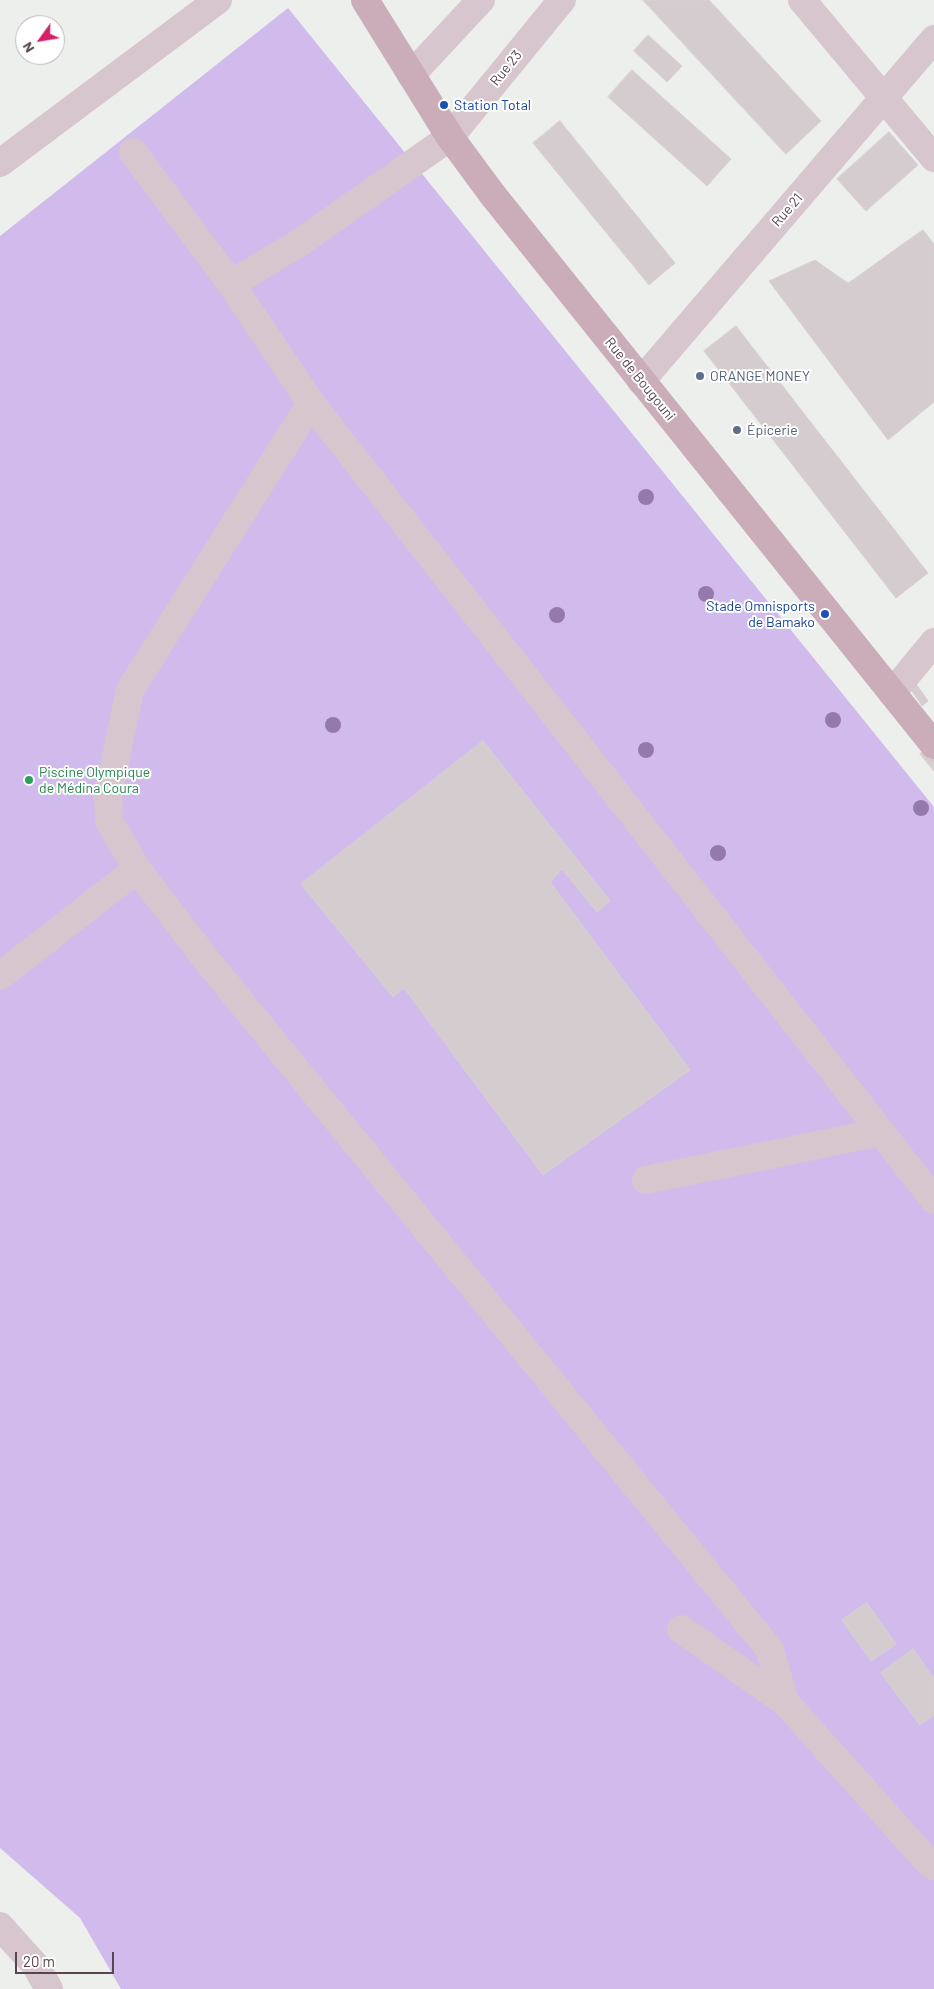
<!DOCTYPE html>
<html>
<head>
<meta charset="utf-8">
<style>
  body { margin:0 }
  #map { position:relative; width:934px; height:1989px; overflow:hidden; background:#ecefec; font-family:Barlow,sans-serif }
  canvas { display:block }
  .north { position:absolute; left:15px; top:15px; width:50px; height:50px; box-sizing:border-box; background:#fff; border:1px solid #bdb5b9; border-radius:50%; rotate:238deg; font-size:14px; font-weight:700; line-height:20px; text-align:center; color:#59454f }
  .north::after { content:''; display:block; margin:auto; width:18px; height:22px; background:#d71e66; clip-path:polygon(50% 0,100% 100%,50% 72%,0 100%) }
  .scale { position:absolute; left:15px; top:1952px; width:99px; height:22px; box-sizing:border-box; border:2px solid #59454f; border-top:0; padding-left:6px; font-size:15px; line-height:18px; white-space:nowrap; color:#59454f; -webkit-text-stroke:4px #fff; paint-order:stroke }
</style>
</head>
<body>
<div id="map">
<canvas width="934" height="1989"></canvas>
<div class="north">N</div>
<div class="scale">20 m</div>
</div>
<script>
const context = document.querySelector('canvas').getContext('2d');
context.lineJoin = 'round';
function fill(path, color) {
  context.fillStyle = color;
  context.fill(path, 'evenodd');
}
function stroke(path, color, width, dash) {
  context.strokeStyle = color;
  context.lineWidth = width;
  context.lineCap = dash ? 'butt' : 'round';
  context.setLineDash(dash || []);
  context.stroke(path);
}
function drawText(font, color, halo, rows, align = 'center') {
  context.font = font + ' Barlow,sans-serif';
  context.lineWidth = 4;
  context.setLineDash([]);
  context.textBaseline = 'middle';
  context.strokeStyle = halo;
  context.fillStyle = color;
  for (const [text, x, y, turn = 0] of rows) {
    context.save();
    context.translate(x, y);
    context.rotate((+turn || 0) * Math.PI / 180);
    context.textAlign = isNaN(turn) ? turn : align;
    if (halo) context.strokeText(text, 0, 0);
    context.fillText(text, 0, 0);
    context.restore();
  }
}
fill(new Path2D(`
  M288,8L934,807V1989H121L80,1918L0,1848V236Z`), '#d1bbed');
const building = new Path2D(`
  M643,0H709L821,121L786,154Z
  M648,35L682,66L667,82L634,51Z
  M632,70L731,159L707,186L608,97Z
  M560,121L675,263L649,285L533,143Z
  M889,132L918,165L866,211L837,179Z
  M923,230L934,244V402L888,440L769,281L815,260L848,283Z
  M736,326L928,573L896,598L704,351Z
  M914,681L928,701L922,706L908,685Z
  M483,741L610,901L597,912L562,869L550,882L690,1070L543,1175L404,988L393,997L301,884Z
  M926,749L934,758V771L920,754Z
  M867,1603L896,1644L871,1661L842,1620Z
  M913,1649L934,1679V1715L920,1725L881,1673Z`);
fill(building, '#d4ccce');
stroke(building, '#d8d1d2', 1);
stroke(new Path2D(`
  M802,0L934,158
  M411,75L481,0
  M133,152L231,284L311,403L934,1200
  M0,163L218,0
  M231,284L302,241L450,137L562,0
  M641,381L934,39
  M311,403L130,690L108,796L109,821L137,869L205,958L770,1650L785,1702
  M892,693L934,642
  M0,976L137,869
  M646,1180L881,1132
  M681,1629L785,1702L931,1865L934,1866
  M0,1926L36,1966L49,1989`), '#d7c6ce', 28);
stroke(new Path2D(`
  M365,0L450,137L492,194L934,745`), '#cbadba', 28);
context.fillStyle = '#9579ac';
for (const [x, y] of [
  [646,497],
  [706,594],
  [557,615],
  [833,720],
  [333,725],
  [646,750],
  [921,808],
  [718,853]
]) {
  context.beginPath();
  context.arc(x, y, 8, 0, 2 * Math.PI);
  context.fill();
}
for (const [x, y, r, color] of [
  [444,105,5,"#1a4fb4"],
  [700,376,5,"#5c6f8a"],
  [737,430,5,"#5c6f8a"],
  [825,614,5,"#1a4fb4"],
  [29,780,5,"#2e9e5b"]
]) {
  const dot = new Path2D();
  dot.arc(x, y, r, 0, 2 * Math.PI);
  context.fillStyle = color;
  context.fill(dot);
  stroke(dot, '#fff', 2);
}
drawText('14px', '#59454f', '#fff', [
  ["Rue 23",506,68,-51],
  ["Rue 21",787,210,-49],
  ["Rue de Bougouni",640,379,51]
]);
drawText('14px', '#164399', '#fff', [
  ["Station Total",454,105],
  ["Stade Omnisports",815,606,"right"],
  ["de Bamako",815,622,"right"]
], 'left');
drawText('14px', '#4e5e75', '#fff', [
  ["ORANGE MONEY",710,376],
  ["Épicerie",747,430]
], 'left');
drawText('14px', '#27864d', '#fff', [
  ["Piscine Olympique",39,772],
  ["de Médina Coura",39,788]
], 'left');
</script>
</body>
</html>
